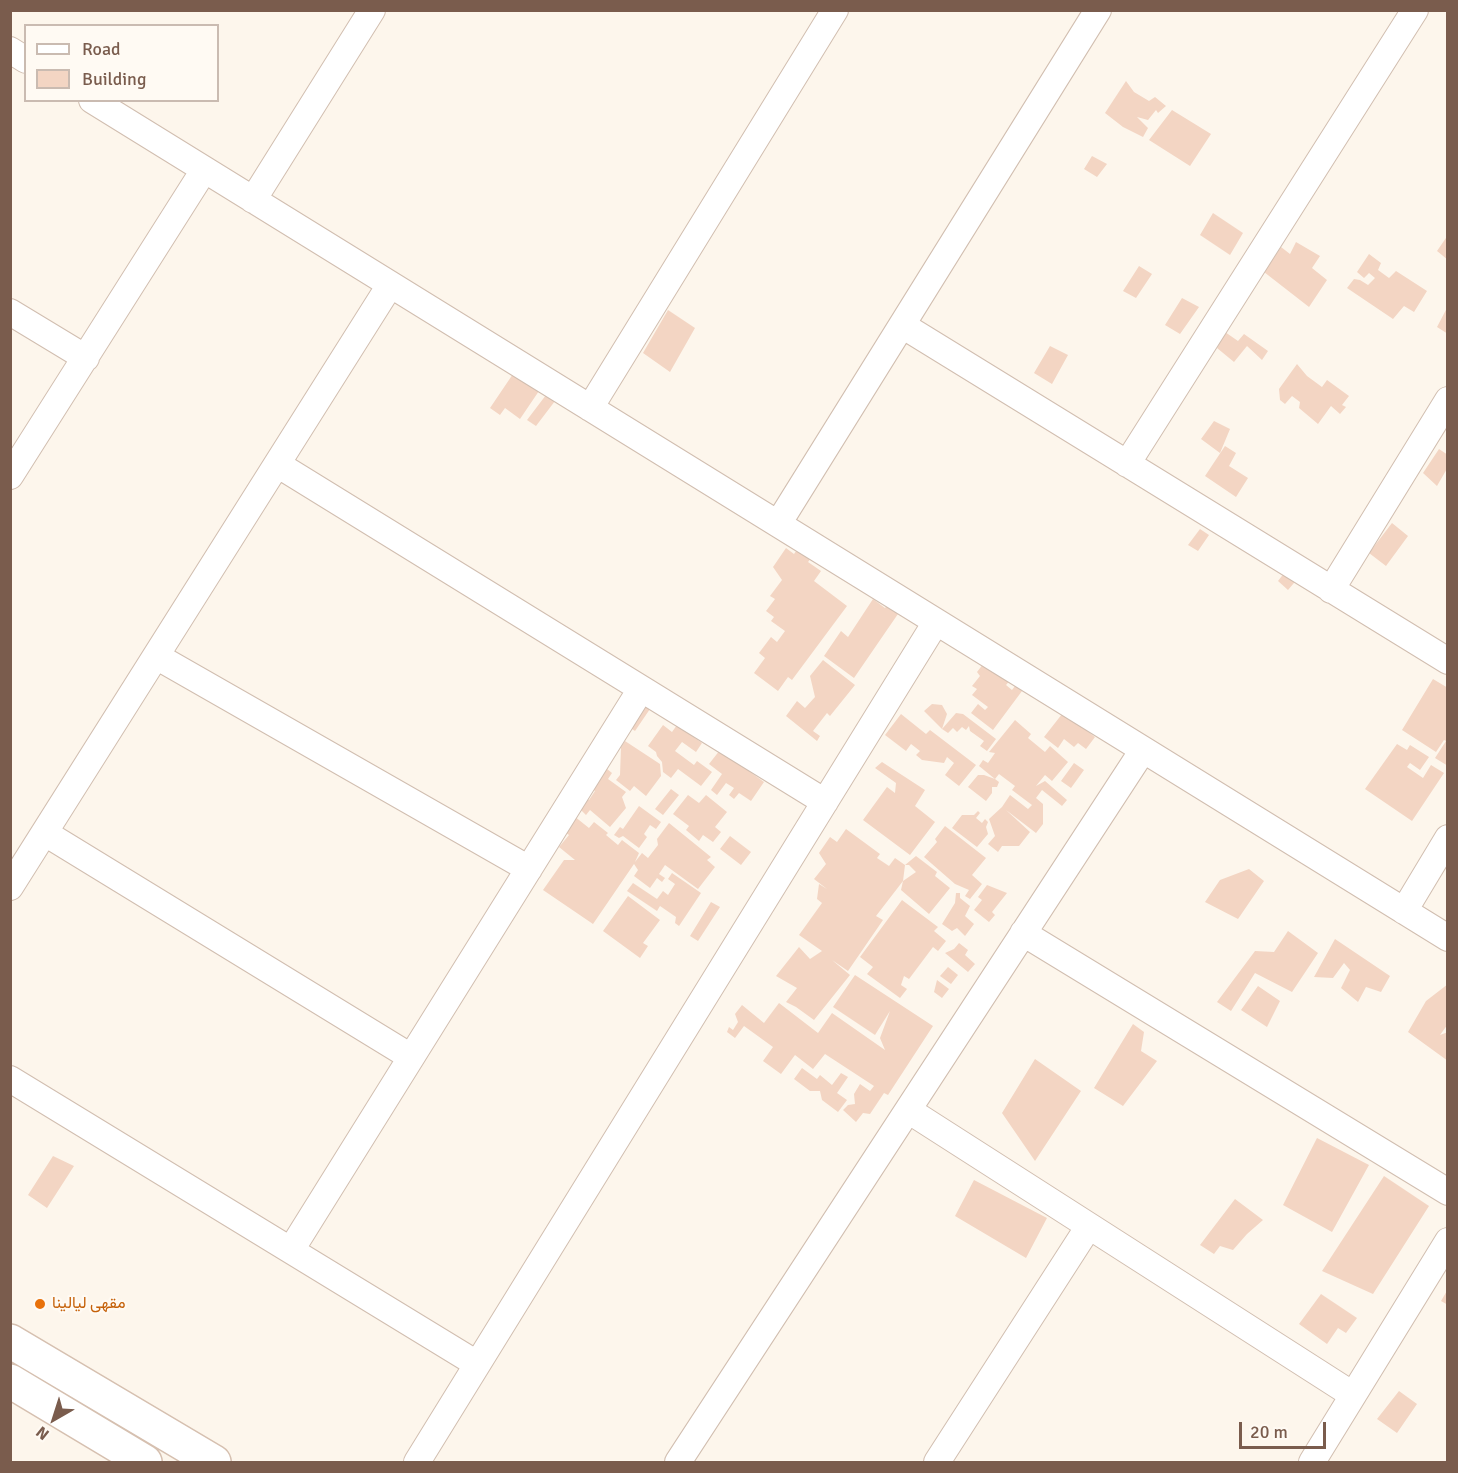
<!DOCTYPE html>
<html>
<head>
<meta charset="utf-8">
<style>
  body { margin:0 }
  #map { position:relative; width:1458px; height:1473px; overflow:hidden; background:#fdf6ec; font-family:Signika,sans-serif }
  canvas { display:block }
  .frame { position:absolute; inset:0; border:12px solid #7a5c4d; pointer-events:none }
  .legend { position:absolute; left:24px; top:24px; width:195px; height:78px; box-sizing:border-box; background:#fffaf3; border:2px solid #cabbb1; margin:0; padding:8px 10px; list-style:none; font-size:18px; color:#7a5c4d }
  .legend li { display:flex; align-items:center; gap:12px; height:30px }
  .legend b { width:30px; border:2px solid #cabbb1 }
  .north { position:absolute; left:24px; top:1389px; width:60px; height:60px; -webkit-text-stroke:4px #fffaf3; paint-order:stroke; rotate:219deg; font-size:16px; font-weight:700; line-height:24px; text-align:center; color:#7a5c4d }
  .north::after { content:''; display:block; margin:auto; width:21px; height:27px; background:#7a5c4d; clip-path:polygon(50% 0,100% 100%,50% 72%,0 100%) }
  .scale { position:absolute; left:1239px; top:1422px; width:87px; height:27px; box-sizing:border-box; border:3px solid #7a5c4d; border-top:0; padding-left:8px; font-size:18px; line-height:21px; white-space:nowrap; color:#7a5c4d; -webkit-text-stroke:4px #fffaf3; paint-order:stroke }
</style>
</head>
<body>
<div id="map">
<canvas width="1458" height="1473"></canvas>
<div class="frame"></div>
<ul class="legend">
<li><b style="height:8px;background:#fff"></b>Road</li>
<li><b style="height:16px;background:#f3d5c3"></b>Building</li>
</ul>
<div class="north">N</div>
<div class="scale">20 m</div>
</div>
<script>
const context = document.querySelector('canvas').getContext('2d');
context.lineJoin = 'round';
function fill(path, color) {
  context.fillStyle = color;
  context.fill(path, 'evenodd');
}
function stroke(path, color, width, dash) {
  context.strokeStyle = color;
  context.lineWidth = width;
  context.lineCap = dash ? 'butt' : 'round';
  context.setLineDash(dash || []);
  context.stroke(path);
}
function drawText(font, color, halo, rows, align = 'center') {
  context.font = font + ' Signika,Vazirmatn,sans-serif';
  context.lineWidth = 4.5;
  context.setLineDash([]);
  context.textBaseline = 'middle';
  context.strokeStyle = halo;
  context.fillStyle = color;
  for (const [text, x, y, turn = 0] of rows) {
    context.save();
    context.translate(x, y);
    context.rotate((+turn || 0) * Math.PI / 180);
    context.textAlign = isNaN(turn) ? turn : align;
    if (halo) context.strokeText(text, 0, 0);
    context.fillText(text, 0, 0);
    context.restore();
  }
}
fill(new Path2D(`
  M1126,81L1134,92L1149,101L1155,97L1166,106L1158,113L1156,110L1148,120L1137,117L1148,128L1143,137L1123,127L1105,113Z
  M1172,110L1211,134L1190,166L1149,140Z
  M1092,156L1107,164L1097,177L1084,169Z
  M1213,213L1243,233L1230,255L1200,235Z
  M1448,235V260L1437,251Z
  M1296,242L1320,256L1312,268L1327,280L1309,307L1264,272L1281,247L1290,254Z
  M1369,254L1381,263L1378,270L1389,278L1396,271L1427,291L1414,312L1404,306L1393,319L1347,288L1354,279L1360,280L1368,285L1375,278L1369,273L1364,278L1357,272Z
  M1139,266L1152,274L1136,298L1123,291Z
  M1182,298L1199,307L1180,334L1165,325Z
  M1448,306V334L1437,327Z
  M668,310L695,328L670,372L643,353Z
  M1225,332L1238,341L1244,334L1268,351L1262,360L1247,346L1234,362L1217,348Z
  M1050,346L1068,355L1052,384L1034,373Z
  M1297,364L1307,376L1322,387L1327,380L1349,396L1342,405L1346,407L1340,414L1331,406L1318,424L1299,408L1300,402L1292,396L1285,404L1280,400L1279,389Z
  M515,371L541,388L520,419L505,408L500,415L490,408Z
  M546,395L555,401L536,426L527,420Z
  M1214,421L1230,429L1220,453L1201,439Z
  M1225,446L1236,453L1229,466L1248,478L1236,497L1205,476Z
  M1439,449L1448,455V467L1437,486L1423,473Z
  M1392,523L1408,536L1386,566L1369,553Z
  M1200,529L1209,535L1198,551L1188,545Z
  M799,547L812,557L808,562L821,571L814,581L847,606L792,680L788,677L778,691L754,673L765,658L759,653L771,637L777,642L785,631L771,621L774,617L766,611L775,599L770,596L782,580L773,567L786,548L794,554Z
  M1288,568L1299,577L1288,590L1278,581Z
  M873,599L885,608L889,603L900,611L854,678L824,656L841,631L848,637Z
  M987,659L991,670L994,673L999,668L1012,678L1006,685L1012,690L1015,686L1022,691L993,730L971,713L978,704L985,710L988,707L972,695L977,689L972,686L980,676L977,672Z
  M823,660L855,685L830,716L827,713L813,731L820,736L817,741L786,716L797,701L805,708L815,697L810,676Z
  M1433,679L1448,688V766L1435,758L1446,741L1444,740L1436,752L1402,730Z
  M640,698L652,706L635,731L623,723Z
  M932,704L942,705L947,714L942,729L956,713L963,714L996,739L987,751L980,746L984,741L970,731L969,726L966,730L962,727L957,732L953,728L948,733L942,729L924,711Z
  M1066,709L1084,720L1082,727L1095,737L1086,749L1078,743L1074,747L1064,739L1058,748L1044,737Z
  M901,714L926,734L930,730L976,765L959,786L945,775L954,763L947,757L944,763L922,760L916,755L920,751L911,744L906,751L885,735Z
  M1015,720L1031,734L1028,738L1045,752L1050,746L1068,762L1052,781L1045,775L1036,786L1045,781L1067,800L1062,806L1042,790L1036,798L1043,804V824L1036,833L1006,810L1030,832L1019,846H1002L998,852L988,844L995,836L989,819L1002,807L1010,795L1028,809L1032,805L1012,790L1015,786L999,774L995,779L999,782L997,787H992V793L986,801L968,787L978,775H984L995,779L979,766L983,760L988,763L995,753L989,752Z
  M663,725L672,732L677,725L702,743L696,752L682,742L675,751L694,765L697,761L712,772L701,786L678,769L671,778L663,772L662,762L657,756L656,752L648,746Z
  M625,741L660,764L661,776L646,796L634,786L630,791L616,780L620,775L621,747Z
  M1397,744L1407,750L1410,745L1429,757L1420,770L1410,763L1407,767L1423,778L1431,765L1444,773L1412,821L1365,789Z
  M720,750L764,782L751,801L739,793L734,799L729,795L734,788L726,783L717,795L711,790L722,774L709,764Z
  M882,762L925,790L915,806L935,822L910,855L863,820L887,787L895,793L896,783L875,768Z
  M1074,763L1084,770L1071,788L1061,781Z
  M602,765L612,773L608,779L626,792L622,797L626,808L610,827L590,810L586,815L581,810L580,803L584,797L589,800L595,791L587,785Z
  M671,789L679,795L663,815L655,809Z
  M688,795L699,803L706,795L727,812L715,827L721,832L713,842L703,835L699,841L686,830L689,826L673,814Z
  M639,806L661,822L656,829L650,825L644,834L647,837L639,848L623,836L619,838L614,835L620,827L623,829Z
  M978,811L980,813L976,818L982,823L985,819L988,822L986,827L988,834L977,847L952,828L962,815H974Z
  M574,816L589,828L594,822L608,833L606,835L618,845L622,840L639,853L635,862L642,853L648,858L658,845L657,839L669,823L711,857L707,860L715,867L698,889L665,865L659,874L665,878L662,882L657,878L650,888L634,876L638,870L634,864L593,924L543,890L564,860H575L559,847L569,835L563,831Z
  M945,826L986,858L972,875L982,884L970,899L965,896L969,890L955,884L924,857L937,842L935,839Z
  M846,829L880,854L877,858L889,866L895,858L905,865L916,856L937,872L935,876L950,888L929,914L901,890L903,881L876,916L883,920L848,971L832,960L850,975L814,1020L796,1007L786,1002L797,988L776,976L799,947L810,959L822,951L799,935L822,903L817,899L819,884L827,889L814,879L826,864L819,853L830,837L837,842ZM905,865H909L916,872L903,881Z
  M730,836L751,852L741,865L720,849Z
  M1249,869L1264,881L1238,919L1205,902L1220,880Z
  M672,873L701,893L679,926L675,923L676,917L660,906L657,911L627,891L633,883L657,899L663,891L668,895L675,884L668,879Z
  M987,885L1007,893L992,912L995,915L989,922L974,910L982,900L978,897Z
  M956,893H960V898L970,906L965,916L974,924L965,936L957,928L952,931L942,924L955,903Z
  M628,896L660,920L643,943L648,946L640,958L603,931Z
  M902,900L938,927L934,931L946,941L938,951L933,947L909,979L904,976L901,985L907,989L900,998L867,974L873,967L860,957Z
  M711,902L720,907L698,941L690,936Z
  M1288,931L1318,953L1292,992L1255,973L1231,1011L1217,1002L1255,951L1274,952Z
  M1335,939L1390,976L1381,992L1366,987L1358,1002L1341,988L1350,970L1344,963L1333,978L1314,977Z
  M959,943L968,950L965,955L975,964L968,972L945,953L954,949Z
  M948,967L958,975L951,984L940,976Z
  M855,975L933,1026L888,1095L884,1093L870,1114L863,1113L856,1122L843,1110L848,1105L855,1104L854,1094L860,1084L870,1091L874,1086L825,1054L813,1069L795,1055L781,1074L763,1061L773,1047L744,1026L735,1038L727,1032L729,1027L733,1030L738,1022L735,1014L742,1005L764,1023L779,1003L818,1033L832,1013L885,1050L880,1038L890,1011L875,1035L833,1007Z
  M937,980L949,989L942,998L934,992Z
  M1448,984V1024L1440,1035L1448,1032V1061L1408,1032L1426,1001Z
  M1258,986L1280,1001L1267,1027L1241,1010Z
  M1133,1024L1144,1032L1141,1051L1157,1061L1123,1106L1094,1088Z
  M1035,1059L1081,1091L1035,1161L1002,1113Z
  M802,1068L817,1079L820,1075L832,1085L841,1073L848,1077L837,1093L847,1100L838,1112L822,1100L820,1091H810L794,1079Z
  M1317,1138L1369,1165L1332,1232L1283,1205Z
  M53,1156L74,1166L47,1208L28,1195Z
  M1384,1176L1429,1206L1373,1294L1322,1271Z
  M974,1180L1047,1218L1026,1258L955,1216Z
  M1235,1199L1263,1220L1247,1234L1233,1250L1220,1246L1214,1254L1200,1245Z
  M1448,1289V1305L1441,1301Z
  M1321,1294L1357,1318L1346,1333L1338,1328L1327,1344L1299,1324Z
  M1399,1391L1417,1404L1397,1433L1377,1419Z`), '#f3d5c3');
const street = new Path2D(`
  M10,50L26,60
  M92,100L1448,938
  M253,200L372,10
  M10,312L86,358
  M902,325L1448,661
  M590,408L835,10
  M277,464L825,802
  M1127,464L1415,10
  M10,476L204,170
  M778,524L1098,10
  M1331,590L1448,400
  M156,656L529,869
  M45,833L411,1057
  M10,887L390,285
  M1404,911L1448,838
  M1023,933L1448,1192
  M10,1079L477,1364
  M908,1110L1353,1395
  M291,1250L641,689
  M417,1462L936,622
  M678,1462L1143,750
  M937,1462L1089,1226
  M1312,1462L1448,1241`);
const secondary = new Path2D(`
  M10,1341L214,1462
  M10,1381L145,1462`);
stroke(street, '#d1beb0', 28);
stroke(secondary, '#d6c0b0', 36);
stroke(street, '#fff', 26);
stroke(secondary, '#fff', 33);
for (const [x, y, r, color] of [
  [40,1304,6,"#e8710a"]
]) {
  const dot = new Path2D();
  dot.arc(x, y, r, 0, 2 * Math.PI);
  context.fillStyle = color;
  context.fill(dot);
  stroke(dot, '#fffaf3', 2);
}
drawText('16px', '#c56008', '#fffaf3', [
  ["مقهى ليالينا",52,1304]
], 'left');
</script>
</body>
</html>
